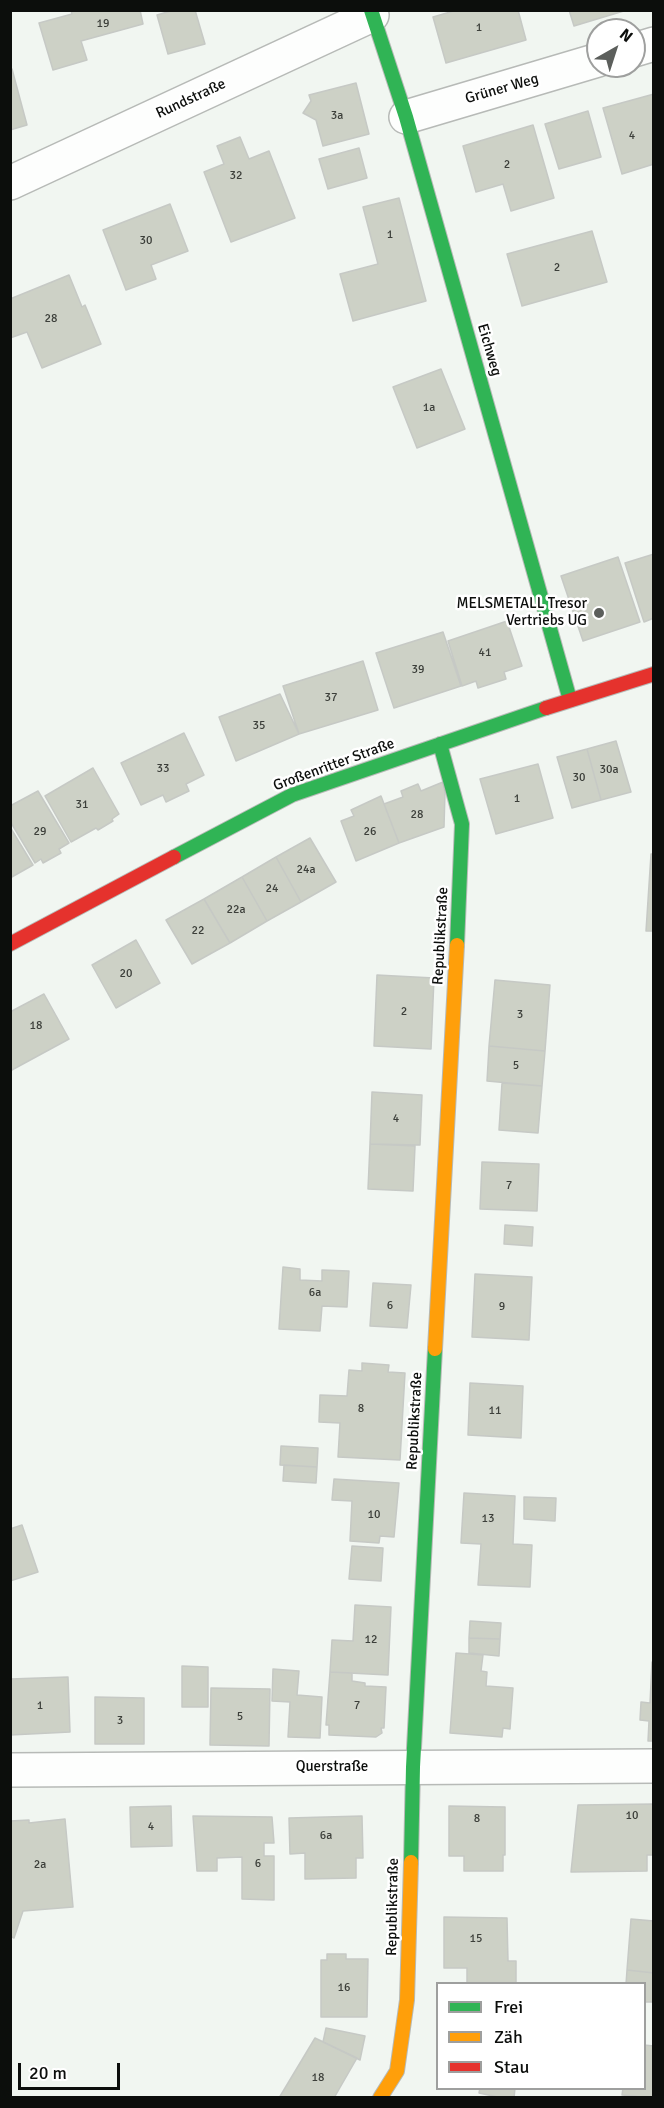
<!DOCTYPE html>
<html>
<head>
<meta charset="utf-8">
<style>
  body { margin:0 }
  #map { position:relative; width:664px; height:2108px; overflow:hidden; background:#f1f6f1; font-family:Signika,sans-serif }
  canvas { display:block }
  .frame { position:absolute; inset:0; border:12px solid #0c0e0c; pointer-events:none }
  .legend { position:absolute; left:436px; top:1982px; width:210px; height:108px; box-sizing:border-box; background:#fff; border:2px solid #9e9f9e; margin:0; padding:8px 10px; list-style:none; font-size:18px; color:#0c0e0c }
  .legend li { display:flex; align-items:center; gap:12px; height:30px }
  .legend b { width:30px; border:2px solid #9e9f9e }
  .north { position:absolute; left:586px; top:18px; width:60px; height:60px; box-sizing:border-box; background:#fff; border:2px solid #9e9f9e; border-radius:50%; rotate:39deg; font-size:16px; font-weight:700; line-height:24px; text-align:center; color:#0c0e0c }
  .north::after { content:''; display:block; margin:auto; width:21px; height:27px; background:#5c5f5c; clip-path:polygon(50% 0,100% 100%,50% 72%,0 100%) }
  .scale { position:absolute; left:18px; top:2063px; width:102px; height:27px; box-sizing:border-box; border:3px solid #0c0e0c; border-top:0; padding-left:8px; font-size:18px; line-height:21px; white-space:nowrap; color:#0c0e0c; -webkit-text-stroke:4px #fff; paint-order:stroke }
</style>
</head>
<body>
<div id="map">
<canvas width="664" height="2108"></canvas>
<div class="frame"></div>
<ul class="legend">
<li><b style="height:8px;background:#30b455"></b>Frei</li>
<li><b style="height:8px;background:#ff9f0a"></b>Zäh</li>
<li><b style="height:8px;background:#e5322d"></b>Stau</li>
</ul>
<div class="north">N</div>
<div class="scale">20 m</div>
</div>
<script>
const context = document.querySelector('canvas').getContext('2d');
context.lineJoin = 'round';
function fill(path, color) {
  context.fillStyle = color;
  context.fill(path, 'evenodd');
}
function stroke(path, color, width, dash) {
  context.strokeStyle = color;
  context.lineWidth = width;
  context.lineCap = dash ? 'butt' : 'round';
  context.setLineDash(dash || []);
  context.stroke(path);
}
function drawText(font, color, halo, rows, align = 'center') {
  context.font = font + ' Signika,sans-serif';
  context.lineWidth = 5;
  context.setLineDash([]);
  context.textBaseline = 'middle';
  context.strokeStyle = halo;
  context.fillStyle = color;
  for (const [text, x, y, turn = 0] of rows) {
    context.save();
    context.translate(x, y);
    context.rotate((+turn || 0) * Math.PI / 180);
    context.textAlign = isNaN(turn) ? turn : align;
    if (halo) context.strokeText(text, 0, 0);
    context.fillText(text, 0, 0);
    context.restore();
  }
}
const building = new Path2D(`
  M71,10H140L143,24L81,41L87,60L53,70L39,23L72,14Z
  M174,10H195L205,44L168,54L157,15Z
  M457,10H518L526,40L446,63L433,17Z
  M569,10H627L574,26Z
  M10,69H12L27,125L10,130Z
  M356,83L369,134L323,146L316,120L303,113L311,101L309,95Z
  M654,94V164L622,174L603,108Z
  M588,111L601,157L559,169L545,124Z
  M533,125L554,198L511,211L503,184L476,192L463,146Z
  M240,137L249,159L269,151L295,218L231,242L204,172L224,164L217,146Z
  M359,148L367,178L328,189L319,159Z
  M399,198L426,301L353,321L340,274L378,264L363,207Z
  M170,204L188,251L151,265L156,279L126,290L103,230Z
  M592,231L607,282L522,306L507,254Z
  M69,275L82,307L85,305L101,344L42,368L27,332L10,338V299Z
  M441,369L465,429L417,448L393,387Z
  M654,554V618L644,622L625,563Z
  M618,557L640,622L583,641L561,576Z
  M507,621L522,666L504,672L506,679L478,688L476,681L462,686L448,641Z
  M443,632L461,686L394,708L376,653Z
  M363,661L378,710L299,734L283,686Z
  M280,694L299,734L236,761L219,717Z
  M184,733L204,775L186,784L189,791L166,802L163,795L141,805L121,763Z
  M616,741L631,792L601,800L587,749Z
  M587,749L601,800L572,808L557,757Z
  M538,764L553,818L496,834L480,779Z
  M93,768L119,814L112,819L113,821L98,830L96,828L71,842L45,796Z
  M443,782L445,792L444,827L399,843L384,804L403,797L401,791L418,784L421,791Z
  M38,791L69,843L59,849L61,853L43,863L41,859L35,863L10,821V806Z
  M381,796L399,843L356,861L341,821L354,816L351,810Z
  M10,827L33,865L10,878Z
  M310,838L336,882L301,902L276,857Z
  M651,854H654V931H646Z
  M276,857L301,902L267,921L242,877Z
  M242,877L267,921L230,943L204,899Z
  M204,899L230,943L192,964L166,920Z
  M136,940L160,983L116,1008L92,965Z
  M377,975L434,978L431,1049L374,1046Z
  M495,980L550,985L545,1051L489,1046Z
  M44,994L69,1039L10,1071V1012Z
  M489,1046L545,1051L542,1086L487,1081Z
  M502,1083L542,1086L538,1133L499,1130Z
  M372,1092L422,1095L420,1145L370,1144Z
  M370,1144L415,1146L413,1191L368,1189Z
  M482,1162L539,1164L537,1211L480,1209Z
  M505,1225L533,1227L532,1246L504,1244Z
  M283,1267L300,1269V1280L322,1281V1270L349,1271L347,1307L322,1306L320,1331L279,1329Z
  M475,1274L532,1277L529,1340L472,1337Z
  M373,1283L411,1285L407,1328L370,1326Z
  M362,1363L389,1365L388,1372L405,1373L400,1460L338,1457L340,1423L319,1422L320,1395L347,1396L349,1370L362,1371Z
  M470,1383L523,1386L521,1438L468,1435Z
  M281,1446L318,1448L317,1467L280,1465Z
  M284,1465L317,1467L316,1483L283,1481Z
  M334,1479L399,1483L394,1537L380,1536L379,1543L350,1541L352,1501L332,1500Z
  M464,1493L515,1496L513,1544L532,1545L530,1587L478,1585L481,1544L461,1543Z
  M524,1497L556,1498L555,1521L524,1519Z
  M22,1525L38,1572L10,1581V1529Z
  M352,1546L383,1548L381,1581L349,1579Z
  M355,1605L391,1607L388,1675L330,1672L332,1640L353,1641Z
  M470,1621L501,1623L500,1639L469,1638Z
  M469,1638L500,1639L499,1656L469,1653Z
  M456,1653L483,1655L481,1671L487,1672L486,1686L513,1688L510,1729L503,1728L502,1737L450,1733Z
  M652,1662H654V1741H648L649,1721L640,1720L641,1702L650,1703Z
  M182,1666L208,1667V1707H182Z
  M273,1669L299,1671L297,1695L322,1697L320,1738L288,1737L290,1702L272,1701Z
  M330,1672L352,1673V1681L365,1683V1686L386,1687L384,1728H381L382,1733L376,1737L329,1735V1725H326Z
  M68,1677L70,1732L10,1735V1679Z
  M211,1688L270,1689L269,1746L210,1745Z
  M95,1697L144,1698V1744H95Z
  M654,1804V1855H647V1871L571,1872L578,1805Z
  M171,1806L172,1846L131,1847L130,1807Z
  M449,1806L505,1807V1855H503V1871H464V1856H449Z
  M193,1816L272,1817L274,1843H264V1856H274V1900L242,1899V1857L217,1858V1871H197Z
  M362,1816L363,1858H356V1878L305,1879V1853L290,1854L289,1818Z
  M65,1819L73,1907L23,1911L14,1938L10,1936V1821L29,1820V1823Z
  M444,1917L507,1918L508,1961H516V1984H467V1968H444Z
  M631,1919L654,1921V1973L627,1970Z
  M327,1954H346V1959H368L367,2017H321V1960H327Z
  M627,1970L654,1973V2002H644V1984H626Z
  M326,2028L365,2036L360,2060L323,2042Z
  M315,2038L357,2058L334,2098H279Z
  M644,2045L654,2046V2098L622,2095L623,2088H644Z
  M480,2088H515L514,2098H502L479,2093Z`);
fill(building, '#cdd1c6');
stroke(building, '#c6c9c5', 1.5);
const street = new Path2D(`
  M634,50L654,44
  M406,117L598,60
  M10,183L372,15
  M10,1770L654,1766`);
const fast = new Path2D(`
  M371,10L406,117L570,700
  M440,744L462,824L457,945
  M174,857L292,795L546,708
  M411,1862L413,1767L435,1349`);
const slow = new Path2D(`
  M435,1349L457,945
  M380,2098L397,2071L407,2000L411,1862`);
const jam = new Path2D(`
  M546,708L654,674
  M10,944L174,857`);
stroke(street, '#b7bab7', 36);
stroke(fast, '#b7bab7', 16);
stroke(slow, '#b7bab7', 16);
stroke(jam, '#b7bab7', 16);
stroke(street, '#fdfefd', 33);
stroke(fast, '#30b455', 14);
stroke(slow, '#ff9f0a', 14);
stroke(jam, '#e5322d', 14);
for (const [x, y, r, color] of [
  [599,613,6,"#5c5f5c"]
]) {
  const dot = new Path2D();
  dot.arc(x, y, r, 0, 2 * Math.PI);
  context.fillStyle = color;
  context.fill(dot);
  stroke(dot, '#fff', 2);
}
drawText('12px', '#3c3f3a', null, [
  ["19",103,24],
  ["1",479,28],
  ["3a",337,116],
  ["4",632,136],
  ["2",507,165],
  ["32",236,176],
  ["1",390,235],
  ["30",146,241],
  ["2",557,268],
  ["28",51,319],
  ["1a",429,408],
  ["41",485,653],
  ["39",418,670],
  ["37",331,698],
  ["35",259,726],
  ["33",163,769],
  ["30a",609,770],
  ["30",579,778],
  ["1",517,799],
  ["31",82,805],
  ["28",417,815],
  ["29",40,832],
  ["26",370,832],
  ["24a",306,870],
  ["24",272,889],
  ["22a",236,910],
  ["22",198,931],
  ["20",126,974],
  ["2",404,1012],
  ["3",520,1015],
  ["18",36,1026],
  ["5",516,1066],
  ["4",396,1119],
  ["7",509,1186],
  ["6a",315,1293],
  ["6",390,1306],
  ["9",502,1307],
  ["8",361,1409],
  ["11",495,1411],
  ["10",374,1515],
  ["13",488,1519],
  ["12",371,1640],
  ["1",40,1706],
  ["7",357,1706],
  ["5",240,1717],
  ["3",120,1721],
  ["10",632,1816],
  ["8",477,1819],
  ["4",151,1827],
  ["6a",326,1836],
  ["6",258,1864],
  ["2a",40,1865],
  ["15",476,1939],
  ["16",344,1988],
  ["18",318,2078]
]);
drawText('15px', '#0c0e0c', '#fff', [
  ["Grüner Weg",502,89,-16],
  ["Rundstraße",191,99,-25],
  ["Eichweg",489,350,74],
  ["Großenritter Straße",334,765,-20],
  ["Republikstraße",441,936,-87],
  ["Republikstraße",415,1421,-87],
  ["Querstraße",332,1767],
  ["Republikstraße",393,1907,-89]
]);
drawText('15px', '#0c0e0c', '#fff', [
  ["MELSMETALL Tresor",587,604],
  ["Vertriebs UG",587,621]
], 'right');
</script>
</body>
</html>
